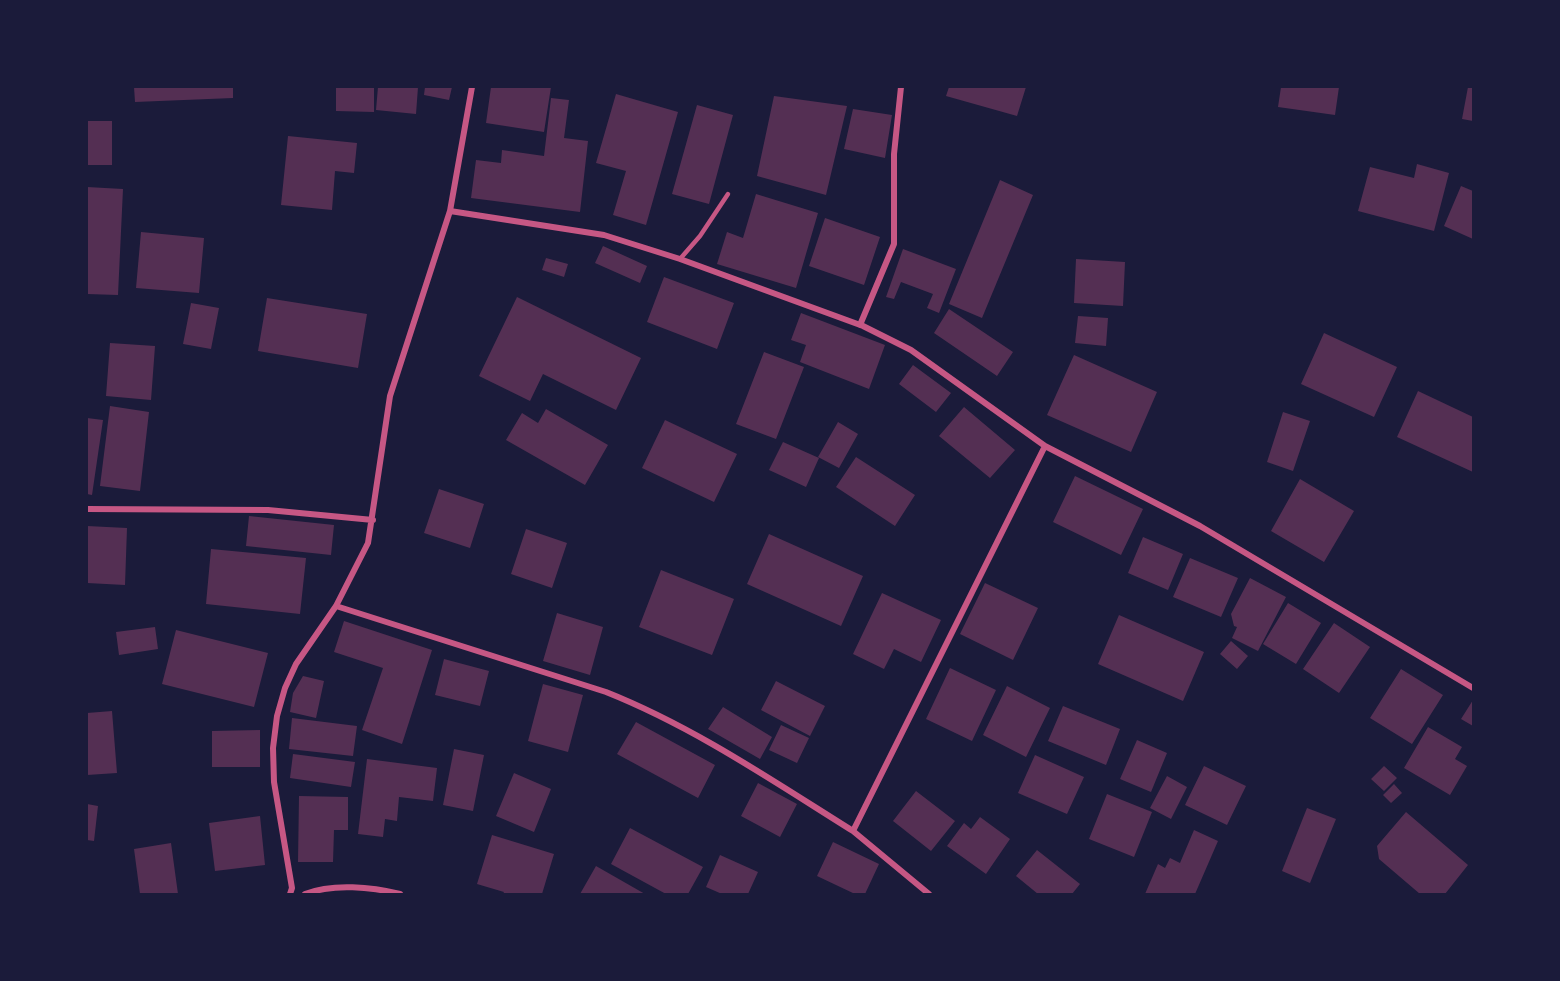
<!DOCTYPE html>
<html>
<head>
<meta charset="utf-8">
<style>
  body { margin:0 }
  #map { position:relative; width:1560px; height:981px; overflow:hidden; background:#1b1b3a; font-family:Jost,sans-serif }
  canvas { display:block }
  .frame { position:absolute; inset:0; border:88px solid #1b1b3a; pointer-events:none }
</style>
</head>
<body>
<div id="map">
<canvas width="1560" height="981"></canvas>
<div class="frame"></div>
</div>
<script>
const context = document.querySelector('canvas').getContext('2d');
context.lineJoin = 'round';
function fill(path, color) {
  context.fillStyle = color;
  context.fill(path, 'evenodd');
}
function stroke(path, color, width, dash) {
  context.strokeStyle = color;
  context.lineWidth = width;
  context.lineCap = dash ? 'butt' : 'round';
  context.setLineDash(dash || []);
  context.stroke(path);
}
fill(new Path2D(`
  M134,87H233V98L135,102Z
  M336,87H374V112L336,111Z
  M378,87H418L416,114L376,110Z
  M425,87H452L449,100L424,95Z
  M491,87H551L544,132L486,123Z
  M949,87H1026L1017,116L946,96Z
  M1281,87H1339L1335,115L1278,107Z
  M1468,87H1473V121L1462,119Z
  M616,94L678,112L646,225L613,215L626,171L596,163Z
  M774,96L847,106L826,195L757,176Z
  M551,98L569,100L564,138L588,141L580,212L471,198L476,160L501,163L502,150L544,156Z
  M697,105L733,115L709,204L672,194Z
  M853,109L892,115L885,158L844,149Z
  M87,121H112V165H87Z
  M288,136L357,143L354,173L335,171L332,210L281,205Z
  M1417,164L1449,173L1434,231L1358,211L1370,167L1414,178Z
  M1000,180L1033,195L982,318L949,304Z
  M1461,186L1473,191V239L1444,226Z
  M87,187L123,189L118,295L87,294Z
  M756,194L818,213L796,288L717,264L727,232L743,238Z
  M825,218L880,237L864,285L809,266Z
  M141,232L204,238L199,293L136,288Z
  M603,246L647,266L640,283L595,263Z
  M903,249L956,269L939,313L927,308L933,294L901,282L894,299L886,297Z
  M546,258L568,264L564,277L542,270Z
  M1076,259L1125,262L1123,306L1074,303Z
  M664,277L734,303L717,349L647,322Z
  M517,297L641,358L616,410L543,374L530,401L479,376Z
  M267,298L367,314L358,368L258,351Z
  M191,303L219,308L211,349L183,344Z
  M949,309L1013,352L997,376L934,333Z
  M801,313L885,345L869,389L800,362L806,345L791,340Z
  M1078,316L1108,318L1106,346L1075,343Z
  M1324,333L1397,367L1374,417L1301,384Z
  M110,343L155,346L151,400L106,396Z
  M764,352L804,367L776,439L736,424Z
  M1074,355L1157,392L1131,452L1047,415Z
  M913,365L951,393L936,412L899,384Z
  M1418,391L1473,417V472L1397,437Z
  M110,406L149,412L140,491L100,486Z
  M964,407L1015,450L990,478L939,436Z
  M546,409L608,445L585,485L506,440L522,413L538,423Z
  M1283,412L1310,421L1293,471L1267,462Z
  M87,418L103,420L92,495L87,494Z
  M665,420L737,454L714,502L642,468Z
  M838,422L858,434L839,468L818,457Z
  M783,442L819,458L806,487L769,470Z
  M856,457L915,495L895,526L836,487Z
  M1075,476L1143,509L1121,555L1053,522Z
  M1300,479L1354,511L1324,562L1271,531Z
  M439,489L484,504L470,548L424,533Z
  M249,516L334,525L331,555L246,546Z
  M87,526L127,528L125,585L87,583Z
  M526,529L567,543L552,588L511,574Z
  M769,534L863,576L841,626L747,584Z
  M1143,537L1183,554L1168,590L1128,573Z
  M211,549L306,558L300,614L206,604Z
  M1190,558L1238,578L1221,617L1173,597Z
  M661,570L734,599L712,655L639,627Z
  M1250,578L1286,597L1258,651L1232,638L1237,627L1234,626L1231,614Z
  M985,583L1038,608L1013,660L960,634Z
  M882,593L941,620L921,662L894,649L884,669L853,654Z
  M1288,603L1321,623L1296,664L1263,644Z
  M557,613L603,627L590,675L543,661Z
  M1119,615L1204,652L1183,701L1098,664Z
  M344,621L432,650L402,744L362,730L383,668L334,652Z
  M1334,623L1370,647L1339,693L1303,669Z
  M155,627L158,649L119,655L116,632Z
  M176,630L268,653L254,707L162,684Z
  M1231,641L1248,656L1237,669L1220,654Z
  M444,659L489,671L480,706L435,695Z
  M950,668L996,690L972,741L926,719Z
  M1401,669L1443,695L1412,744L1370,718Z
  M303,676L324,681L316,718L290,712L293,693Z
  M776,681L825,706L810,736L761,710Z
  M543,684L583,695L568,752L528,741Z
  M1007,686L1050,708L1026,757L983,735Z
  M1473,700V726L1461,719Z
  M1063,706L1120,729L1106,765L1048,741Z
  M723,707L772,737L760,759L708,729Z
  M112,711L117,773L87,775V713Z
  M292,718L357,726L353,756L289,749Z
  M636,722L715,765L698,798L617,754Z
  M781,725L809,738L797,763L769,750Z
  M1428,727L1462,747L1455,759L1467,766L1450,795L1404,768Z
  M260,730V767H212V731Z
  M1137,740L1167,753L1151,792L1120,779Z
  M454,749L484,755L473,811L443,805Z
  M293,754L355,762L351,787L290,778Z
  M1035,755L1084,777L1067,814L1018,793Z
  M367,759L437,768L433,801L399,797L397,821L385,819L383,837L358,834Z
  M1204,766L1246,786L1227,825L1185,805Z
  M1384,766L1397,778L1384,791L1371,779Z
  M514,773L551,789L534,832L496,816Z
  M1167,776L1187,787L1171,819L1150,808Z
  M758,783L797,804L780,837L741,816Z
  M1394,784L1402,793L1391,803L1383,795Z
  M916,791L955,821L931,851L893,821Z
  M1107,794L1152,812L1134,857L1089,839Z
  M299,796L348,797V830H334L333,862H298Z
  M87,804L98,806L94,841L87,840Z
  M1307,808L1336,819L1310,883L1282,871Z
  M1406,812L1468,865L1445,894H1420L1379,859L1377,846Z
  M260,816L265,865L215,871L209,823Z
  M980,817L1010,839L986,874L947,846L964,823L971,829Z
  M630,828L703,867L688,894H666L611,864Z
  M1194,830L1218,841L1195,894H1145L1158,864L1165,868L1170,858L1180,863Z
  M492,835L554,854L542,894H503L504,892L477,884Z
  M833,842L879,864L865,894H855L817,876Z
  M171,843L178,894H140L134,849Z
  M1037,850L1080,884L1072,894H1038L1016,876Z
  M720,855L758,872L748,894H722L706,887Z
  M596,866L645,894H580Z`), '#542f53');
stroke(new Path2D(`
  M680,259L700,236L728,194`), '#c65784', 4.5);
stroke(new Path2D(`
  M450,211L604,235L680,259L863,326L911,350L1045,446L1200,526L1473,688
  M860,325L894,244V154L901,87
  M87,509L268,510L373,520
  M336,606L606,692C694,727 773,781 853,831L1045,446
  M853,831L929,894
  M290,894L292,888L274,782L273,748L277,716L285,688L296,664L336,606L368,543L390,396L450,211L472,87
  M305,894C333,883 372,887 400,894`), '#c65784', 6);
</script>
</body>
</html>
